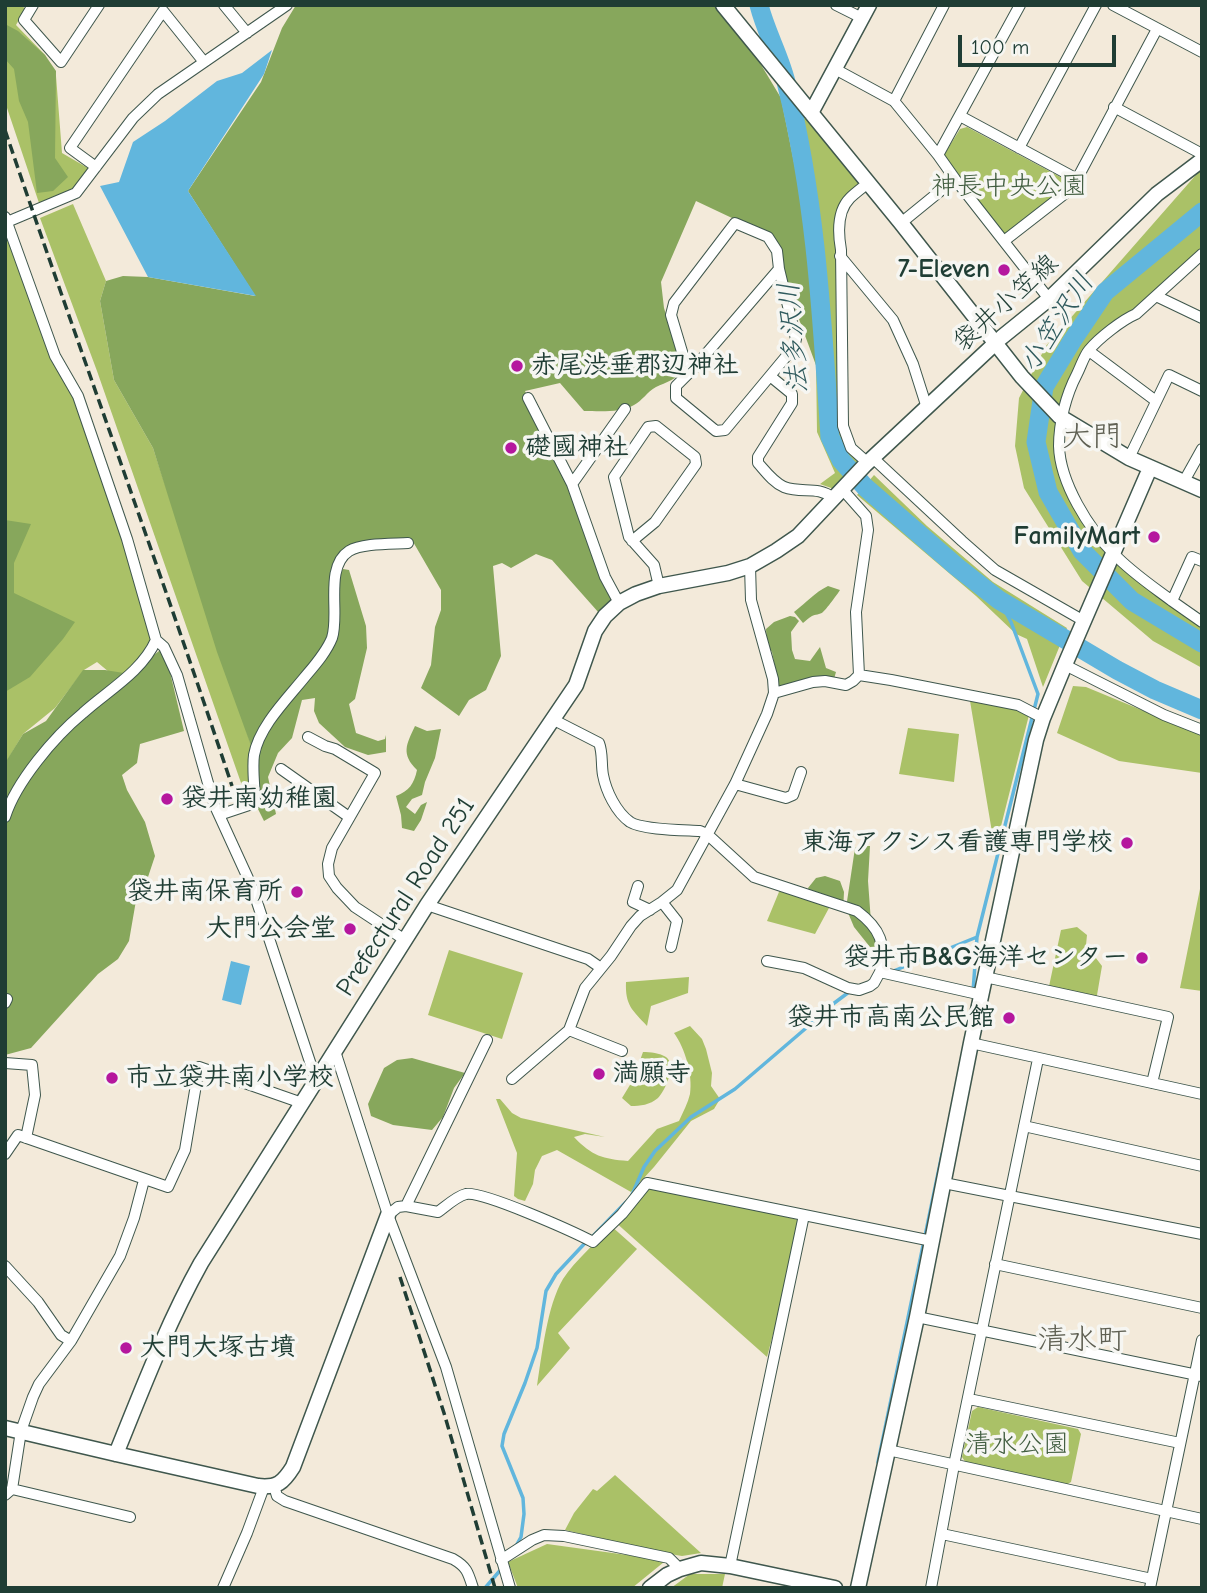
<!DOCTYPE html>
<html>
<head>
<meta charset="utf-8">
<style>
  body { margin:0 }
  #map { position:relative; width:1207px; height:1593px; overflow:hidden; background:#f3eada; font-family:"Comic Neue",sans-serif }
  canvas { display:block }
  .frame { position:absolute; inset:0; border:7px solid #1f3d34; pointer-events:none }
  .scale { position:absolute; left:958px; top:35px; width:158px; height:32px; box-sizing:border-box; border:4px solid #1f3d34; border-top:0; padding-left:9px; font-size:21px; line-height:24px; white-space:nowrap; color:#1f3d34; -webkit-text-stroke:5px #f6f6f2; paint-order:stroke }
</style>
</head>
<body>
<div id="map">
<canvas width="1207" height="1593"></canvas>
<div class="frame"></div>
<div class="scale">100 m</div>
</div>
<script>
const context = document.querySelector('canvas').getContext('2d');
context.lineJoin = 'round';
function fill(path, color) {
  context.fillStyle = color;
  context.fill(path, 'evenodd');
}
function stroke(path, color, width, dash) {
  context.strokeStyle = color;
  context.lineWidth = width;
  context.lineCap = dash ? 'butt' : 'round';
  context.setLineDash(dash || []);
  context.stroke(path);
}
function drawText(font, color, halo, rows, align = 'center') {
  context.font = font + ' "Comic Neue","Klee One",sans-serif';
  context.lineWidth = 7;
  context.setLineDash([]);
  context.textBaseline = 'middle';
  context.strokeStyle = halo;
  context.fillStyle = color;
  for (const [text, x, y, turn = 0] of rows) {
    context.save();
    context.translate(x, y);
    context.rotate((+turn || 0) * Math.PI / 180);
    context.textAlign = isNaN(turn) ? turn : align;
    if (halo) context.strokeText(text, 0, 0);
    context.fillText(text, 0, 0);
    context.restore();
  }
}
fill(new Path2D(`
  M5,5H22L25,9L16,25L45,55L56,76L62,153L93,171L79,188L39,203L5,102Z
  M782,102H796L868,183L847,201L839,229L843,426L851,448L868,463L834,489L820,484L835,473L817,432L816,363L805,217Z
  M967,127L1066,180L1067,186L1008,233H1003L945,158L944,155L960,129Z
  M1202,168V247L1133,315L1079,359L1057,429L1062,462L1084,514L1141,578L1202,621V668L1153,641L1082,581L1024,488L1015,446L1019,398L1046,346Z
  M73,204L106,281L100,301L114,380L153,448L254,754L255,795L247,800L97,371L40,218Z
  M5,231L84,412L156,640L121,682L97,662L84,670L55,708L23,734L5,764Z
  M874,475L927,526L993,582L1067,628L1043,687L1027,639L1016,634L976,596L857,495Z
  M1073,686L1086,687L1202,735V773L1119,761L1057,733Z
  M969,695L1030,711L995,850Z
  M908,728L959,734L954,782L899,774Z
  M1202,879V991L1180,988Z
  M781,887L799,893L829,908L815,934L767,921Z
  M1077,927L1087,935L1086,945L1102,966L1096,1001L1048,991L1061,930Z
  M449,950L523,973L502,1039L428,1015Z
  M689,977L688,993L651,1006L647,1026C632,1010 625,1005 626,982Z
  M690,1026L702,1039L706,1049L712,1073L711,1086L720,1099L714,1109L691,1121L654,1167L631,1192L557,1150L542,1156L535,1170L533,1184L525,1201L518,1199L514,1196L517,1153L496,1099H500L512,1113L521,1118L605,1137L585,1134L574,1137C592,1156 603,1159 628,1161L657,1129L679,1121C683,1112 688,1103 690,1094C693,1075 685,1048 674,1033Z
  M643,1052C650,1052 660,1053 666,1057C677,1065 665,1091 658,1098C650,1105 640,1106 631,1106L622,1098L633,1080Z
  M647,1183L803,1221L767,1357L614,1221Z
  M610,1225L637,1249L558,1333L570,1348L537,1386C542,1354 547,1306 563,1279C576,1259 596,1244 610,1225Z
  M978,1407L1078,1429L1081,1434L1071,1482L1066,1485L966,1463L962,1457L972,1411Z
  M615,1475L701,1553L682,1556L664,1553L565,1530L574,1513L593,1489L597,1491Z
  M547,1544L649,1558L664,1562L632,1588H518L508,1562Z
  M690,1574H725L722,1588H671Z`), '#aac167');
fill(new Path2D(`
  M296,5H723L733,18L781,98L805,217L817,368L768,235L696,201L661,282L664,308L683,369C677,380 666,382 656,387C647,392 642,401 634,405C621,413 599,411 584,411L560,383L525,391L572,484L616,606L599,613L552,560L536,554L511,568L502,563L493,566L501,656L486,690L469,700L459,716L421,688L431,665L435,627L441,610V590L412,540L349,551L337,574L343,569L349,570L366,626L367,648L355,699L349,704L356,733L378,741L385,739L386,735V752L368,755L345,747L319,723L314,711L315,698L302,700L292,738L278,753L268,777L276,814L264,821L255,803L254,754L217,652L153,448L114,380L100,301L106,281L123,276L148,277L255,296L188,191L261,82L282,28Z
  M5,24L18,31L45,55L56,71L55,158L68,177L53,191L37,193L28,122L19,101L14,69L5,59Z
  M5,520L31,524L14,563V593L75,622L63,639L30,677L5,692Z
  M828,586L840,590C839,592 825,611 823,612C820,615 815,614 812,616C808,618 806,621 803,623L794,612C807,602 814,593 828,586Z
  M790,616L795,617L799,621L791,632L792,650L795,659L810,661L820,647L826,668L836,672L834,679L783,691L779,686L778,682L772,652L767,645L766,629L774,622Z
  M164,647L184,731L140,744L137,763L122,775L127,790L145,822L155,856L147,880L138,889L129,941L118,959L98,974L31,1048L5,1055V763L23,734L46,721L83,670H105L130,674Z
  M415,726L427,731L441,729L435,758L425,782L422,795L412,799L406,807L415,814L421,805L427,802L421,820L414,831L402,828L401,815L396,796C409,791 414,784 417,770C401,754 406,745 415,726Z
  M859,846H870L868,881L871,922L883,946L870,947L854,927L846,908L855,848Z
  M825,876L840,881L844,892L843,912C828,907 813,903 808,888L816,878Z
  M412,1058L465,1073L454,1088L443,1117L432,1130L393,1125L371,1116L368,1104L384,1068L397,1060Z`), '#87a75c');
fill(new Path2D(`
  M272,50L264,74L188,191L256,296L148,277L100,186L119,182L133,142L165,121L217,81L242,73Z
  M231,961L250,966L241,1005L222,1000Z`), '#61b6dd');
stroke(new Path2D(`
  M891,972L977,937
  M973,992L977,937L1038,694L1011,622L999,600
  M631,1197L644,1167L655,1151L691,1117L735,1089L805,1029L829,1007L849,992
  M592,1237L626,1202
  M878,1462L942,1154
  M516,1546L521,1537L524,1514L523,1498L502,1446L504,1434L525,1383L537,1348L546,1291L556,1274L586,1242
  M485,1588L503,1567`), '#61b6dd', 3.5);
stroke(new Path2D(`
  M759,5C766,33 781,58 787,86C816,201 822,319 830,437L841,460L865,487L957,567L999,600L1117,670L1155,690L1202,710
  M1202,212L1105,292L1072,341L1044,387L1036,442L1048,492L1082,551L1132,601L1202,643`), '#61b6dd', 19);
const street = new Path2D(`
  M33,5L24,20L61,62L99,5
  M224,5L247,33
  M836,5L862,18
  M1113,5L1202,52
  M835,69L894,101L938,155L955,179L1049,299
  M894,101L944,5
  M1114,107L1202,154
  M960,116L1077,179
  M1019,148L1096,5
  M938,155L1020,5
  M96,167L70,148L163,11L204,62
  M868,183C862,188 855,193 850,198C837,211 838,233 841,250L843,426L851,448L868,463
  M5,217L55,356L78,396L127,539L156,640C142,672 107,691 83,713C54,737 16,782 5,817
  M7,222L76,193L133,118L158,94L287,5
  M901,223L955,179
  M1004,241L1067,192L1077,179L1157,29
  M840,256L893,320L913,364L927,408
  M1156,296L1202,318
  M1089,351L1156,401
  M694,368L683,355L671,315L674,303L735,223L768,237L777,251L779,269L796,339L794,347L725,430L716,431L676,398V386L694,368L779,269
  M770,376L792,394V403L758,457V463C766,472 773,482 784,487C803,494 816,485 834,498
  M528,398L572,484L605,577L619,603
  M873,458L962,541L995,570L1084,621
  M1129,458L1169,375L1202,391
  M1183,483L1202,449
  M572,484L625,409
  M632,541L655,522L696,464L695,457L656,426L648,427L614,477L629,537L654,565L659,586
  M1202,561L1192,557L1172,601L1202,622
  M1172,601C1152,586 1131,572 1114,554C1089,529 1060,483 1059,446C1059,422 1066,395 1077,374C1081,366 1084,356 1089,350C1099,338 1122,320 1136,314L1202,254
  M156,640L164,647L177,675L214,804L252,887L316,1080
  M1065,665L1164,715L1202,730
  M859,675L891,680L1018,705L1043,718
  M774,693L813,682L825,681L846,685L853,681L859,675L856,612L868,530L866,516L843,490
  M554,720L599,743C603,753 601,764 603,775C606,791 616,812 630,822C643,830 683,830 700,831L707,834L754,877L857,911C881,929 886,944 880,972
  M308,737L325,746L335,749L375,773L332,848L328,864L329,876L337,888L355,907L405,940
  M281,769L349,817
  M735,784L786,798L793,795L801,772
  M219,815L255,803C255,789 252,769 254,755C259,727 286,700 304,678C314,666 326,653 332,638C340,614 324,567 349,551C362,543 392,544 408,543
  M638,886L633,902L650,910
  M662,902L677,921L671,947
  M427,905L588,959L601,968
  M767,961L804,968L848,988L859,990L870,986L874,983L880,972L982,995
  M985,977L1168,1017L1152,1083
  M5,1003L7,999
  M569,1030L622,1051
  M971,1043L1202,1094
  M335,1051L388,1215
  M5,1063L32,1065L35,1095L26,1138
  M512,1079L569,1030L585,988L611,956L631,926L640,916L662,902L677,890L735,784L767,714L774,693L773,679L751,600L750,566
  M1024,1126L1202,1166
  M5,1154L18,1135L168,1187L185,1150L199,1067L302,1103
  M944,1183L1202,1234
  M406,1206L487,1040
  M995,1264L1202,1308
  M5,1266L38,1302L61,1335L71,1341
  M917,1317L1202,1376
  M969,1399L1180,1443
  M888,1450L1202,1519
  M274,1486L277,1496L285,1501L453,1559C467,1567 468,1572 473,1588
  M12,1489L130,1517
  M5,1495L12,1489L21,1431L33,1397L39,1384L71,1341L120,1256L134,1218L144,1180
  M942,1534L1152,1579
  M501,1560L532,1540L544,1535L564,1536L669,1558L680,1569
  M730,1566L804,1215
  M223,1588L247,1533L264,1487
  M510,1588L446,1367L388,1215L398,1207L406,1206L438,1212C446,1206 457,1196 466,1194C483,1191 574,1232 593,1242L622,1214L647,1183L932,1241
  M931,1588L954,1465L1038,1059
  M1150,1588L1202,1340`);
const secondary = new Path2D(`
  M723,5L901,223L1022,377L1059,416L1129,458L1202,490
  M811,113L869,5
  M5,1428L116,1454L258,1486C277,1488 283,1483 293,1467L388,1215
  M116,1454C142,1390 167,1324 201,1263L427,905L576,685L595,631L605,616L619,603L636,594L659,586L728,573L750,566L776,551L798,536L865,465L1002,337L1049,299L1157,194L1202,160
  M650,1588L667,1575L680,1569L701,1563L730,1566L835,1588
  M858,1588L917,1317L971,1043L1036,740L1043,718L1067,660L1150,468`);
stroke(street, '#3f574d', 12);
stroke(secondary, '#3f574d', 17);
stroke(street, '#fff', 10);
stroke(secondary, '#fff', 14);
stroke(new Path2D(`
  M5,130C79,349 159,566 232,786
  M400,1277L444,1413L495,1588`), '#1f3d34', 3.5, [10, 5]);
for (const [x, y, r, color] of [
  [1004,270,7,"#b5179e"],
  [517,366,7,"#b5179e"],
  [511,448,7,"#b5179e"],
  [1154,537,7,"#b5179e"],
  [167,799,7,"#b5179e"],
  [1127,843,7,"#b5179e"],
  [297,892,7,"#b5179e"],
  [350,929,7,"#b5179e"],
  [1142,958,7,"#b5179e"],
  [1009,1018,7,"#b5179e"],
  [599,1074,7,"#b5179e"],
  [112,1078,7,"#b5179e"],
  [126,1348,7,"#b5179e"]
]) {
  const dot = new Path2D();
  dot.arc(x, y, r, 0, 2 * Math.PI);
  context.fillStyle = color;
  context.fill(dot);
  stroke(dot, '#f6f6f2', 2.5);
}
drawText('26px', '#425e41', '#f6f6f2', [
  ["神長中央公園",1009,187],
  ["清水公園",1017,1445]
]);
drawText('bold 26px', '#1f3d34', '#f6f6f2', [
  ["7-Eleven",990,270],
  ["赤尾渋垂郡辺神社",531,366,"left"],
  ["礎國神社",525,448,"left"],
  ["FamilyMart",1140,537],
  ["袋井南幼稚園",181,799,"left"],
  ["東海アクシス看護専門学校",1113,843],
  ["袋井南保育所",283,892],
  ["大門公会堂",336,929],
  ["袋井市B&G海洋センター",1128,958],
  ["袋井市高南公民館",995,1018],
  ["満願寺",613,1074,"left"],
  ["市立袋井南小学校",126,1078,"left"],
  ["大門大塚古墳",140,1348,"left"]
], 'right');
drawText('26px', '#1f3d34', '#f6f6f2', [
  ["袋井小笠線",1006,303,-42],
  ["Prefectural Road 251",406,897,-57]
]);
drawText('italic 28px', '#305b5e', '#f6f6f2', [
  ["小笠沢川",1057,323,-57],
  ["法多沢川",794,338,-95]
]);
drawText('30px', '#5f6053', '#f6f6f2', [
  ["大門",1092,438],
  ["清水町",1082,1341]
]);
</script>
</body>
</html>
